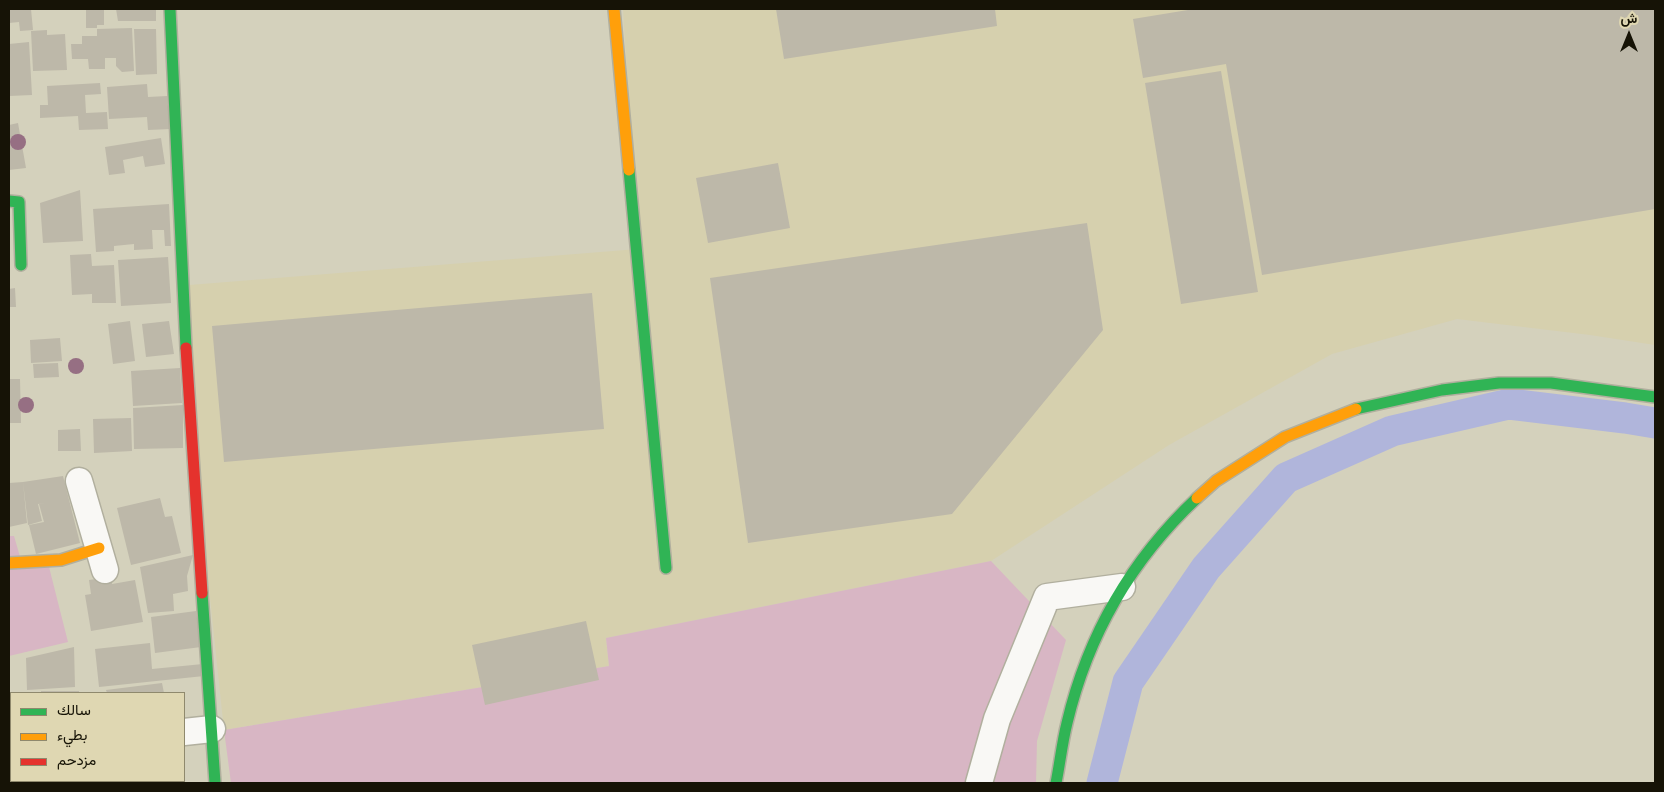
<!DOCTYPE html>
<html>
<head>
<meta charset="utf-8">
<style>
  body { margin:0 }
  #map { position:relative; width:1664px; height:792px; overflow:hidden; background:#d4d1bc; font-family:Georgia,Vazirmatn,serif }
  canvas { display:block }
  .frame { position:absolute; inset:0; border:10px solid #161306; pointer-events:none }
  .legend { position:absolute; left:10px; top:692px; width:175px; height:90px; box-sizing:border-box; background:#dfd7b2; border:1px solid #8f896d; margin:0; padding:6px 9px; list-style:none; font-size:15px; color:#161306 }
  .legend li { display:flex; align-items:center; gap:10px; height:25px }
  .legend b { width:25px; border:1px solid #8f896d }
  .north { position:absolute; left:1604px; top:10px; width:50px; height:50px; -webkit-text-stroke:4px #dfd7b2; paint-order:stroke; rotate:0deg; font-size:14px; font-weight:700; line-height:20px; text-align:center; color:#161306 }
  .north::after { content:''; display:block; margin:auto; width:18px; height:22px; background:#161306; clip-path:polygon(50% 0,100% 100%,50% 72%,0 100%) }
</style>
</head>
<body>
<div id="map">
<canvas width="1664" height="792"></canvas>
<div class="frame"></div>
<ul class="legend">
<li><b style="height:6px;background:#30b455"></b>سالك</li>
<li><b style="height:6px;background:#ff9f0a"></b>بطيء</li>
<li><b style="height:6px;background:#e5322d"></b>مزدحم</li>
</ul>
<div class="north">ش</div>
</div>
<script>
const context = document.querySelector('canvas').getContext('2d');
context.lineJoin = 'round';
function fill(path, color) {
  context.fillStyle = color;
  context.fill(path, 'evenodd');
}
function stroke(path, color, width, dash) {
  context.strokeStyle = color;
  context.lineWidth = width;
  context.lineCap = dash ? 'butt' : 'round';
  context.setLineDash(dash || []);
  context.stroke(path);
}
fill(new Path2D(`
  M623,9H1655V345L1590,335L1457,319L1332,354L1169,445L991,561L606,638L609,666L224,730L177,286L638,249Z`), '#d6d0ae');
fill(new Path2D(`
  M9,536H14L23,567L48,563L68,642L9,656Z
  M991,561L1066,640L1037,741L1036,783H231L224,730L609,666L606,638Z`), '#d8b6c4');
stroke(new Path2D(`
  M1102,783L1128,682L1206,568L1286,478L1392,431L1509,404L1625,418L1655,423`), '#b0b5db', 31);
fill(new Path2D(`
  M9,9H31L33,30L20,31L19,22L9,23Z
  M86,9H108L104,10V25H97V28H86Z
  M116,9H156V21H118Z
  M776,9H995L997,26L784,59Z
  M1194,9H1655V209L1262,275L1226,64L1143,78L1133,19Z
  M132,28L134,71L122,72L116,66V58H105V69H89L88,59H72L71,44H82V36H97V29Z
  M134,29H156L157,74L136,75Z
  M47,30V35L65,34L67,70L33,71L31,31Z
  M29,42L32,95L9,96V44Z
  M1221,71L1258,292L1181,304L1145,83Z
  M100,83L101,94L85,95L86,113L107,112L108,129L79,130L78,116L40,118V105H48L47,86Z
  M147,84L148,97L167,96L170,129L148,130L147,117L109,119L107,87Z
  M18,123L26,168L9,170V125Z
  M161,138L165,164L145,167L143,156L123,160L125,173L109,175L105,147Z
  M778,163L790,228L708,243L696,178Z
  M80,190L83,241L43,243L40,203Z
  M169,204L171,246H165L164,230H152L153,249L134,250V244L114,246V251L96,252L93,209Z
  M1087,223L1103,330L952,514L748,543L710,278Z
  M91,254L92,266L114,265L116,303H92V294L72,295L70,255Z
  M168,257L171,303L121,306L118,260Z
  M15,288L16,307H9V289Z
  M592,293L604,429L224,462L212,326Z
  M130,321L135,361L113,364L108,324Z
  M169,321L174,354L146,357L142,324Z
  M60,338L62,361L31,363L30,340Z
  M58,363L59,377L34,378L33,364Z
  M180,368L182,403L133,406L131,371Z
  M9,379H20L21,423H9Z
  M183,405V448L134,449L133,408Z
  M131,418L132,451L94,453L93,419Z
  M80,429L81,451H58V430Z
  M63,476L80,543L36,554L29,525L44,522L39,504L45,503L38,504L42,521L28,525L23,482Z
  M23,482L27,523L9,527V483Z
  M160,498L165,517L172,516L181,553L131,565L117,508Z
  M193,555L187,576L188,591L173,594L174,611L148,613L140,567Z
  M111,577L112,584L135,580L143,622L91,631L85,595L91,594L89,580Z
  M196,611L201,647L155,653L151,617Z
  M586,621L599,680L485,705L472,645Z
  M150,643L152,669L203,664L204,676L99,687L95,649Z
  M74,647L75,687L27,690L26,658Z
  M162,683L164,693H107L106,690Z
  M41,691H79V693H41Z`), '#bdb8a9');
const street = new Path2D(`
  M79,481L105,570
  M184,732L212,729
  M979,783L997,719L1047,597L1122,587`);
const fast = new Path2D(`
  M170,9L186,348
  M629,170L666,568
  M9,201L19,202L21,265
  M1356,409L1442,390L1499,383H1551L1655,397
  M202,593L215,783
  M1056,783C1060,763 1062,743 1067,723C1088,634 1131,560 1197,498`);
const slow = new Path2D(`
  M614,9L629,170
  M1197,498L1216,481L1285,437L1356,409
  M9,563L61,560L99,548`);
const jam = new Path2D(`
  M186,348L202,593`);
stroke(street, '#b1af9e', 29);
stroke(fast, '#b1af9e', 14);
stroke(slow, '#b1af9e', 14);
stroke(jam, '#b1af9e', 14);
stroke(street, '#f9f8f5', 26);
stroke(fast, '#30b455', 11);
stroke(slow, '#ff9f0a', 11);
stroke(jam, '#e5322d', 11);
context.fillStyle = '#966f83';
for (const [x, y] of [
  [18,142],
  [76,366],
  [26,405]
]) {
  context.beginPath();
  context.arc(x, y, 8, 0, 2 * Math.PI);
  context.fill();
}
</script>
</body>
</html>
